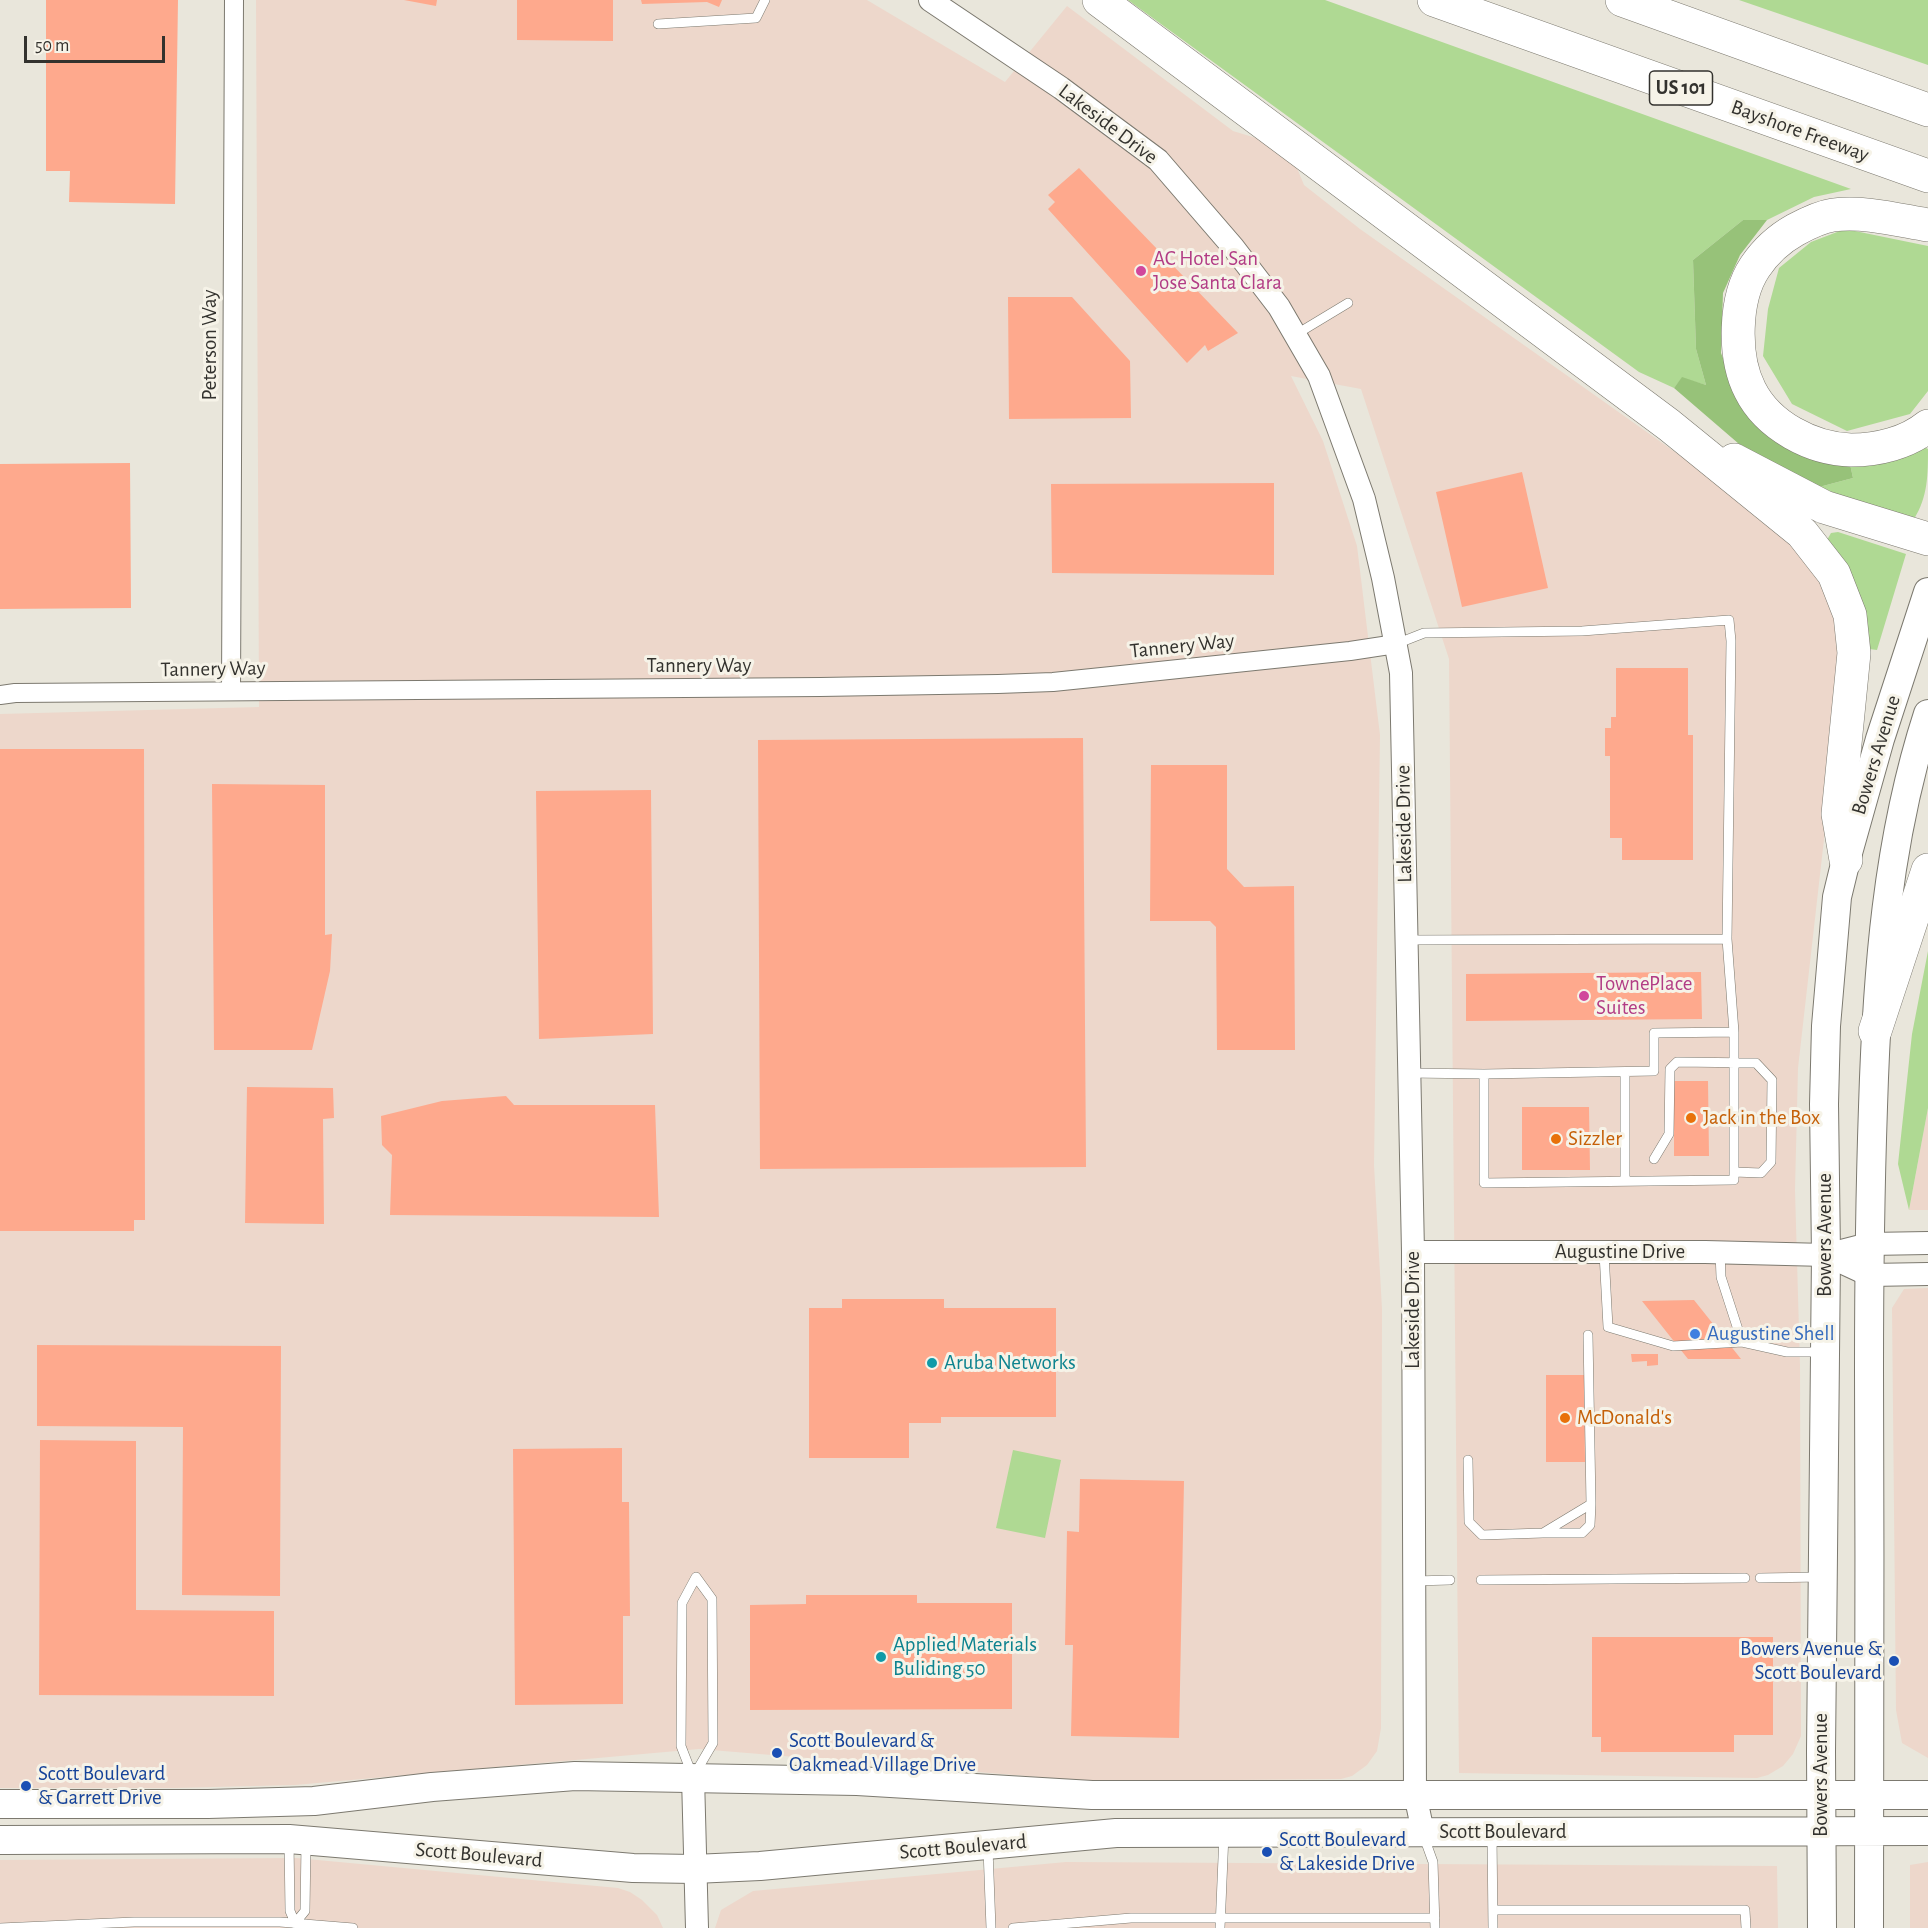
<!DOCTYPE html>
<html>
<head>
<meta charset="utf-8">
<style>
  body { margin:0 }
  #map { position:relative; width:1928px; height:1928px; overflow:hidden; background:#e9e6db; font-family:"Alegreya Sans",sans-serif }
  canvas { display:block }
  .scale { position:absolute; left:24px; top:36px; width:141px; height:27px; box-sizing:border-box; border:3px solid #33322e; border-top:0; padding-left:8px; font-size:18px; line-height:21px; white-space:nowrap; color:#33322e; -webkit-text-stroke:4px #f6f3e8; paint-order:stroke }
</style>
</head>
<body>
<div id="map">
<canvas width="1928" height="1928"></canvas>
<div class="scale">50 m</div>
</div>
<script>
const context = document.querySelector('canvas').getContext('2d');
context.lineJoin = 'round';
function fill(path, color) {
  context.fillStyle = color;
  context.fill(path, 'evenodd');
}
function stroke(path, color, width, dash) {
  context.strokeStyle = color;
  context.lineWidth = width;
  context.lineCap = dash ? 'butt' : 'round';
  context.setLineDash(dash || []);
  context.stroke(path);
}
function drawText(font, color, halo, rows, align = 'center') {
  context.font = font + ' "Alegreya Sans",sans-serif';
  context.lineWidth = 6;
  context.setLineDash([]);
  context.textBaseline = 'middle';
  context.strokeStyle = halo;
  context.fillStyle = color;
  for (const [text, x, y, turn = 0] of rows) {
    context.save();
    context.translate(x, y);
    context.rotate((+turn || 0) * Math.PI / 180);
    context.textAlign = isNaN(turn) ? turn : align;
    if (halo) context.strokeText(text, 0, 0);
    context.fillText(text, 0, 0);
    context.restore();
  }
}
fill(new Path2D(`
  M256,0H867L1005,82L1067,6L1233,131L1256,138L1281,153L1297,168L1304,185L1360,229L1788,532L1816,565L1841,630L1837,725L1798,1068L1795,1190L1800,1366L1801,1736L1793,1754L1783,1766L1768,1775L1757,1778L1459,1773L1449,659L1361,389L1291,376L1323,441L1357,546L1380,735L1374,1165L1382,1309L1381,1728L1377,1751L1367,1765L1352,1776L1341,1779L1124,1781H1087L699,1749L295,1785L174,1788H0V714L259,707Z
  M1928,1108V1210H1909Z
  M1928,1288V1758L1902,1743L1896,1710L1892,1308L1904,1289Z
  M296,1858L618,1888L630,1892L642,1900L657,1915L663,1928H0V1860Z
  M1066,1862L1777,1866L1778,1928H715L721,1910L753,1891Z
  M1928,1862V1928H1910V1865Z`), '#edd7cb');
fill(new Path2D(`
  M1128,0H1325L1851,189L1814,197L1767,220H1743L1693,260L1696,349L1706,385L1682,378L1674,388L1639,372Z
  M1739,0H1928V65Z
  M1845,229L1928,246V391L1910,414L1847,431L1792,404L1763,356L1768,309L1779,268L1811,242Z
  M1924,447L1928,449C1928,474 1928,497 1914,519L1901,518L1819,487L1853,478L1850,464Z
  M1838,532L1906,554L1877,650L1861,648L1827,540L1831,533Z
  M1928,951V1108L1909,1210L1898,1164L1912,1034Z
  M1013,1450L1061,1460L1045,1538L996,1528Z`), '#afd993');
fill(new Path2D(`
  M1743,220H1767L1740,255L1723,293L1721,353L1741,405L1791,451L1850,464L1853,478L1819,487L1739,444L1674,388L1682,377L1706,385L1696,349L1693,260Z`), '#97c279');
fill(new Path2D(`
  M46,0H178L175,204L69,202L70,171H46Z
  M404,0H437L436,6Z
  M517,0H613V41L517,40Z
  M641,0H722L719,7L707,2L642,4Z
  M1079,168L1238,333L1208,351L1205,345L1187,363L1048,209L1055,202L1048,195Z
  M1008,297H1072L1130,361L1131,418L1009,419Z
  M130,463L131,608L0,609V464Z
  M1522,472L1548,588L1462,607L1436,492Z
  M1274,483V575L1052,573L1051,484Z
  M1616,668H1688V735H1693V860H1622V838H1610V756H1605V728H1611V717H1616Z
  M1083,738L1086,1167L760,1169L758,740Z
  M0,749H144L145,1220H134V1231H0Z
  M1151,765H1227V869L1244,887L1294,886L1295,1050H1217L1216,927L1210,921H1150Z
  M212,784L325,785V935L332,934L330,971L312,1050H214Z
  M651,790L653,1034L539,1039L536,791Z
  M1701,972L1702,1019L1466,1021V974Z
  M1674,1081H1708L1709,1156H1674Z
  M247,1087L333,1088L334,1118L323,1119L324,1224L245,1223Z
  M506,1096L514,1105H655L659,1217L390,1215L392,1155L382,1145L381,1116L442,1101Z
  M1522,1107H1589L1590,1170H1522Z
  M842,1299H944V1308H1056V1417H941V1423H909V1458H809V1308H842Z
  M1694,1300L1741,1359H1688L1642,1301Z
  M37,1345L281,1346L280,1596L182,1595L183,1427L37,1426Z
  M1631,1354H1658V1365L1647,1366V1361L1632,1362Z
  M1546,1375H1584L1585,1462H1546Z
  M40,1440L136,1441V1610L274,1611V1696L39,1695Z
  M622,1448V1502H629L630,1616H623V1704L515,1705L513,1449Z
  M1080,1479L1184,1481L1179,1738L1071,1736L1073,1645H1065L1067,1531L1079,1532Z
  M806,1595H917V1603H1012V1709L750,1710V1605L806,1604Z
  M1592,1637H1773V1735H1734V1752H1601V1737H1592Z`), '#fea98d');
const service = new Path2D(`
  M658,24L756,18L765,0
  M1295,335L1348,303
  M1396,644L1424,633L1582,631L1729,620L1731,641L1727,939L1734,1032V1180L1484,1183V1074L1409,1073
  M1406,940L1727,939
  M1484,1074L1654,1071V1033L1734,1032
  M1654,1159L1669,1134L1670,1069L1677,1062L1756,1063L1772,1080L1771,1162L1761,1173L1734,1172
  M1625,1181V1072
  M1720,1252L1721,1277L1742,1342
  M1604,1253L1608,1327L1673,1346L1742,1342L1787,1352H1822
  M1468,1460L1469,1522L1482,1535L1543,1533L1591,1504L1588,1335
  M1545,1533H1582L1590,1525L1591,1504
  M696,1577L712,1599L713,1743L693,1777L681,1746L682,1603Z
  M1760,1578L1821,1577
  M1481,1580L1745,1578
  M1415,1581L1450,1580
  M1492,1834L1493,1928
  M1424,1837L1433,1862L1435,1928
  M289,1841L290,1911L296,1925
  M988,1849L991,1928
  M1493,1910H1745L1746,1928
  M296,1922L305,1911L306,1844
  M0,1928L134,1922H280L353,1928
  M1013,1928L1131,1918H1435
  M1220,1928L1224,1834`);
const minor = new Path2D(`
  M231,691L234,0
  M0,695L15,693L820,687L998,684L1053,682L1121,675L1350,651L1396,644`);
const tertiary = new Path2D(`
  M930,0L1061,88L1158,160L1233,247L1279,307L1319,376L1364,499L1383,578L1401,673L1413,1252L1415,1794L1423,1832
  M1413,1252H1705L1826,1255L1869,1244L1928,1243
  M1826,1255L1869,1275L1928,1274
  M693,1777L697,1928`);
const primary = new Path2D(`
  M0,1804H208L314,1801L432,1787L575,1776L857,1781L1092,1795H1928
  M0,1840L289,1839L633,1868L694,1869L760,1866L1116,1833L1928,1831
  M1822,1928L1821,1751L1826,1255L1824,1104L1826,1026L1837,897L1846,860L1880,739L1928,592
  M1869,1928C1869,1742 1870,1556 1869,1370C1869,1282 1870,1195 1873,1107C1877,974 1887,840 1928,714`);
const motorway = new Path2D(`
  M1099,0L1669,425L1802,533L1834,574L1850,615L1854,653L1838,814L1846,860
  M1434,0L1928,176
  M1622,0L1928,110
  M1928,225C1898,220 1864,211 1833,215C1820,217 1806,224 1795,230C1779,239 1765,252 1755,267C1734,298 1733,357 1750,390C1768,426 1812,449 1851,450C1878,450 1907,443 1928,426
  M1734,460L1824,507L1928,539
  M1875,1031L1928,870`);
stroke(service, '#7c796f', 10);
stroke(minor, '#7c796f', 20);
stroke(tertiary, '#7c796f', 24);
stroke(primary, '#7c796f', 30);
stroke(motorway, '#7c796f', 34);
stroke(service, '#fff', 9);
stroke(minor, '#fff', 18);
stroke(tertiary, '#fff', 22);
stroke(primary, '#fff', 28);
stroke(motorway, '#fff', 33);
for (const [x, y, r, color] of [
  [1141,271,6,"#d1479c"],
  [1584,996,6,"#d1479c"],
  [1691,1118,6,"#e8710a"],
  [1556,1139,6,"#e8710a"],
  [1695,1334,6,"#3f7fe0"],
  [932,1363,6,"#0f9aa8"],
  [1565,1418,6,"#e8710a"],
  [881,1657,6,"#0f9aa8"],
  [1894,1661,6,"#1a4fb4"],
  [777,1753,6,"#1a4fb4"],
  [26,1786,6,"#1a4fb4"],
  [1267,1852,6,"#1a4fb4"]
]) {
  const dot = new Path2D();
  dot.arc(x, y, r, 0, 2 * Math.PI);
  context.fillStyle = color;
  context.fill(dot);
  stroke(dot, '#f6f3e8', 2);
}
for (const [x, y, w] of [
  [1681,88,63]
]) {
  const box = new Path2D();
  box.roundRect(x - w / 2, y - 17, w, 34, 4.5);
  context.fillStyle = '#f6f3e8';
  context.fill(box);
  stroke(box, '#33322e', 1.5);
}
drawText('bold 20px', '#33322e', null, [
  ["US 101",1681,88]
]);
drawText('21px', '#33322e', '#f6f3e8', [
  ["Lakeside Drive",1108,124,37],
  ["Bayshore Freeway",1800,131,20],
  ["Peterson Way",210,345,-90],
  ["Tannery Way",1182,646,-6],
  ["Tannery Way",699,666],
  ["Tannery Way",213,669,-1],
  ["Bowers Avenue",1876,755,-73],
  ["Lakeside Drive",1404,824,-91],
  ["Bowers Avenue",1825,1235,-90],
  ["Augustine Drive",1620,1252],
  ["Lakeside Drive",1413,1310,-90],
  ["Bowers Avenue",1821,1775,-90],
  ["Scott Boulevard",1503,1832],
  ["Scott Boulevard",963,1847,-5],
  ["Scott Boulevard",479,1855,5]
]);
drawText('21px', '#b23c85', '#f6f3e8', [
  ["AC Hotel San",1153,259],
  ["Jose Santa Clara",1153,283],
  ["TownePlace",1596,984],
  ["Suites",1596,1008]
], 'left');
drawText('21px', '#c56008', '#f6f3e8', [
  ["Jack in the Box",1703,1118],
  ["Sizzler",1568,1139],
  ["McDonald's",1577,1418]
], 'left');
drawText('21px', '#366cbe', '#f6f3e8', [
  ["Augustine Shell",1707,1334]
], 'left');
drawText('21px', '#0d838f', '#f6f3e8', [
  ["Aruba Networks",944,1363],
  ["Applied Materials",893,1645],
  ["Buliding 50",893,1669]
], 'left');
drawText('21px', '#164399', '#f6f3e8', [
  ["Bowers Avenue &",1882,1649,"right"],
  ["Scott Boulevard",1882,1673,"right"],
  ["Scott Boulevard &",789,1741],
  ["Oakmead Village Drive",789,1765],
  ["Scott Boulevard",38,1774],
  ["& Garrett Drive",38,1798],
  ["Scott Boulevard",1279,1840],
  ["& Lakeside Drive",1279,1864]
], 'left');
</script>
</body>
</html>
